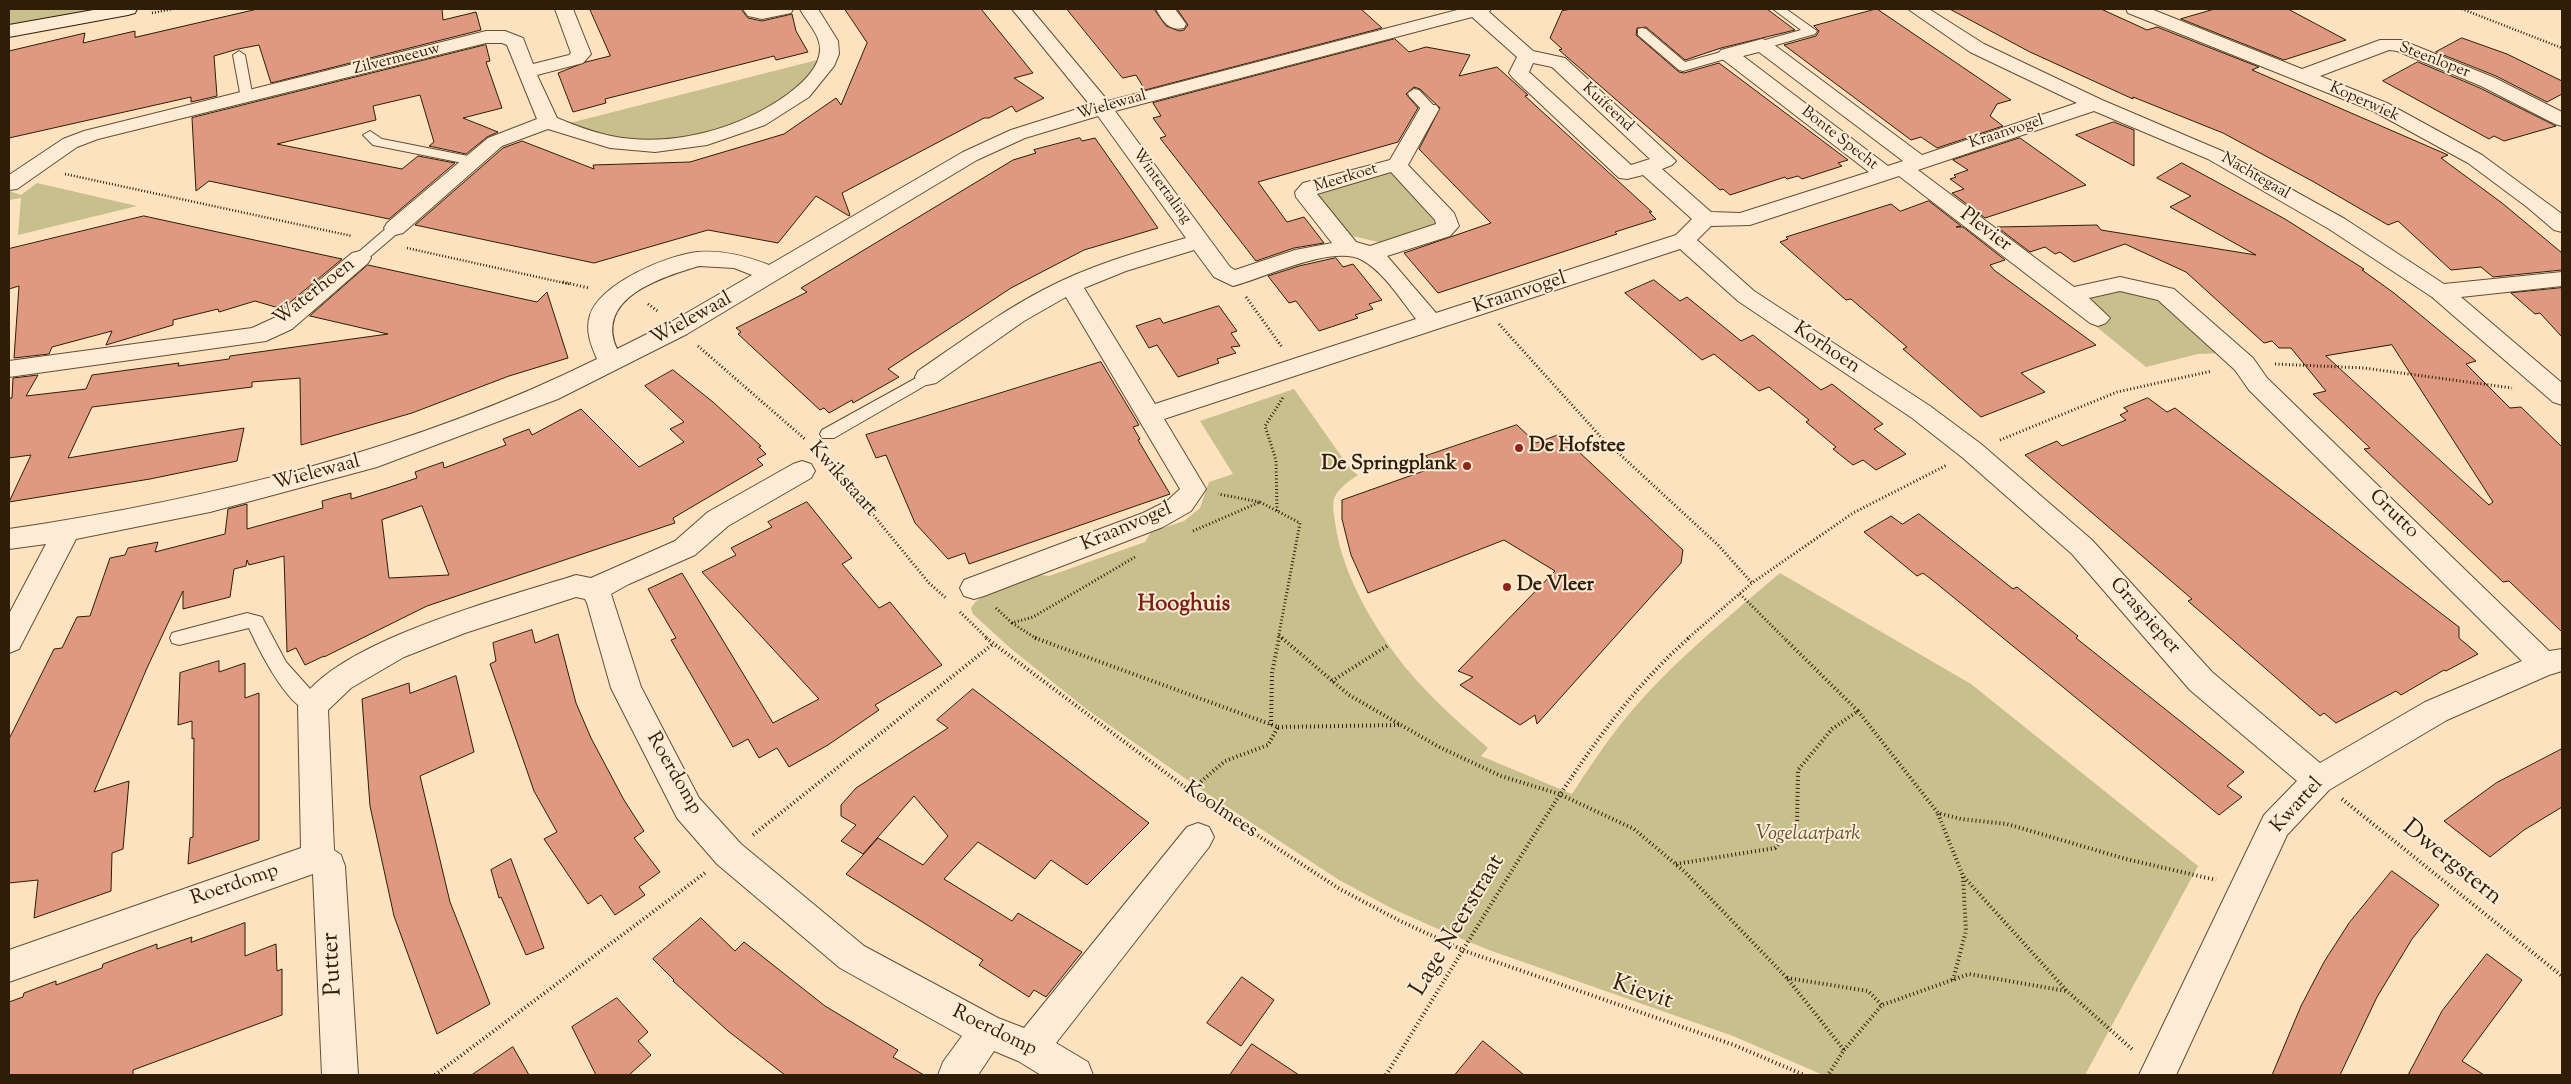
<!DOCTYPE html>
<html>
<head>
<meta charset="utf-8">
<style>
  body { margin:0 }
  #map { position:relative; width:2571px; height:1084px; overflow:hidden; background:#fce2be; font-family:"Sorts Mill Goudy",serif }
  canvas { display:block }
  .frame { position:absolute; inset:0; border:10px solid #2f1d07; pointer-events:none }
</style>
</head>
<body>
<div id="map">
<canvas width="2571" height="1084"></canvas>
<div class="frame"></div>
</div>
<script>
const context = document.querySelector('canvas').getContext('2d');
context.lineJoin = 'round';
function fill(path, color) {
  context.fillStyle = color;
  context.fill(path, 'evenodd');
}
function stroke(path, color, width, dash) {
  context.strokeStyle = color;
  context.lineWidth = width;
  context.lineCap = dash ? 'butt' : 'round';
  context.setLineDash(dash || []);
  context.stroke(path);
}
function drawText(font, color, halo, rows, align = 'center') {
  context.font = font + ' "Sorts Mill Goudy",serif';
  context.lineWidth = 4;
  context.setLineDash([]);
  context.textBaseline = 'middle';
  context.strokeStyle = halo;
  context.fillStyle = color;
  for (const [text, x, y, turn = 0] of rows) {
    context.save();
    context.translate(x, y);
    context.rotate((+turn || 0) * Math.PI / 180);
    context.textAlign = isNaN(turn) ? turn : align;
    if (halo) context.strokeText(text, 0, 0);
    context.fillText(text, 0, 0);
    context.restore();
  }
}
fill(new Path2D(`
  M9,9H102L9,26Z
  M821,59L808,79L780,102L724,129L693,137L654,141L622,139L562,125Z
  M1390,172L1438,225L1383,243L1339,233L1313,192Z
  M37,183L137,206L18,235L21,198L9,200V191L21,195Z
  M2114,290L2151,293L2222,353L2198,354L2146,367L2093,324L2109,320L2084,299Z
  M1294,389L1351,470L1358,475C1349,481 1338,488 1334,499C1332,506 1334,514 1335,522C1342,578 1381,641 1418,682C1440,706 1464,727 1488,748L1481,756L1572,794C1589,768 1606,742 1625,719C1670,664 1726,619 1780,573L1971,684L2198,866L2085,1075H1823L1733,1036L1489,950L1447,933L1393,909L1339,880L1206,793L1085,708L1009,647L973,614L971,608L976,601L1022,573L1049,576L1145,542L1151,532L1184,521L1200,508L1209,482L1233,474L1200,421Z`), '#c7c08c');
const building = new Path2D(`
  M258,9H442L443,20L476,12L481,30L271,83L259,45L238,49L214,56L217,96L191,102V97L9,138V51L85,33L83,43L135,31V37Z
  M590,9H741L748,18L762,21L792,14L796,31L808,52L776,60L774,56L605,99L606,103L573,112L558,73L586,62L610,56Z
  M845,9H981L1033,73L1014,78L1044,98L1016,112L1012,106L989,118H984L842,193L850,215L849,216L816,196L778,243L708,230L594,263L415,225L503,148L522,141L594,169L593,165L690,162L784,134L836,98L841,105L867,43Z
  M1067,9H1154L1166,26L1179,31L1184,30L1188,25L1177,9H1361L1382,28L1145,90L1136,75L1123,78Z
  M1572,9H1767L1795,30L1721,48L1685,60L1646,27L1637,28L1636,35L1679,72L1684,73L1719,63L1848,160L1838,163L1842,166L1802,179L1798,176L1787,179L1785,177L1730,195L1723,189L1720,190L1559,50L1562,49L1550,38L1562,11Z
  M1877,9L2011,100L1997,104L1990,116L2003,126L1937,148L1921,137L1911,140L1784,45L1816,36L1819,31L1814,26Z
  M1950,9H2101L2147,30L2157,27L2259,67L2252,70L2448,155L2441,158L2502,203L2562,253V270L2493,277L2481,267L2451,270L2398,221L2388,225L2314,182L2223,133L2133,97V99L2030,52Z
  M2215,9H2288L2346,40L2284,60L2181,19Z
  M2462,38L2507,54L2562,81V94L2547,102L2496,76L2436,52Z
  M1395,39L1409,52L1426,47L1470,55L1459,76L1497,67L1528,95L1525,96L1652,212H1649L1656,219L1615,232L1617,234L1602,239L1438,293L1404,253L1491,223L1419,149L1440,108L1420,89L1414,87L1406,94L1418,108L1398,142L1258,182L1287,222L1304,217L1324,243L1294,248L1256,261L1160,138L1166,136L1153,118L1161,116L1153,103Z
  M486,45L490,61L486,62L502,108L463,118L498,132L487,137L466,154L429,146L434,142L420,95L373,106L376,120L277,144L402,169L418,156L455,163L389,219L209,181L196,191L192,118Z
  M2418,62L2480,88L2556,126L2504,141L2494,136L2489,139L2383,81Z
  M2114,122L2134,130V166L2076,135Z
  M1080,138L1082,141L1095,138L1158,228L1084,250L1011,288L888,369L899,377L853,403L852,400L829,413L824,408L820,410L738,334L741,332L736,328L807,292L801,288L1013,160L1036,153L1034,150Z
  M2020,138L2086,185L1985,218L1952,193L1964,189L1950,179L1956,177L1954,175L1968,170L1953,160Z
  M2182,163L2285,219L2364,269L2362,270L2394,293L2476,361L2466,364L2510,408L2521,407L2562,447V632L2509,581L2503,582L2364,449L2370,448L2313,394L2326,391L2291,348H2279L2272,341L2264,343L2186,272L2125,244L2074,262L2060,252L2055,254L2045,247L2030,252L1997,227L2097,225L2101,230L2256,255L2170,207L2191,196L2157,178ZM2392,345L2493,502L2489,505L2326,356Z
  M1929,201L1961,226L1956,227H1963L2005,260L1990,265L1994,270L2096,345L2021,373L2045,392L1981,417L1903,349L1907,347L1851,299L1846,300L1780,242L1788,239L1786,237L1891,204L1900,211Z
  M144,216L328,256L342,259L282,309L255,301L219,312L218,309L173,320V325L106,345L112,331L52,347L49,354L14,358L19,286L9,289V249Z
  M1336,258L1343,267L1353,264L1382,300L1369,304L1373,309L1355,315L1358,318L1319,331L1296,301L1289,303L1268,276L1299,266Z
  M368,265L537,302L547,292L568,358L509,376L412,413L301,445L300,378L252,382V387L92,407L68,458L244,428L237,461L150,479L9,502L31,455L9,458V398H12L13,378L38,375L26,396L86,389L92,375L179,363L178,366L229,359L230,356L388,334L310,316Z
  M1654,280L1680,301L1687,297L1741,341L1753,335L1821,390L1832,384L1883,424L1874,429L1906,454L1876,470L1863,460L1853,465L1833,449L1836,447L1806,422L1809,420L1769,387L1759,391L1714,354L1702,360L1625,293Z
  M2562,288V337L2540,313L2535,314L2511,293Z
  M1219,306L1237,331L1231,333L1240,346L1231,347L1236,353L1217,359L1219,363L1178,377L1157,345L1149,348L1136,326L1160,318L1163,323Z
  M1101,362L1139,425L1133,427L1140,439L1138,440L1170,494L969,564L965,553L948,559L915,523L886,455L876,458L866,435Z
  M673,370L713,402L761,446L759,447L766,454L757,459L763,465L673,518L675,523L427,606L324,657V656L305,665L296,648L287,652L284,556L249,565L247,560L246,566L234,569L230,597L183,609V591L147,668L94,792L129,781L123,849L112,853L111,891L34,918L38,880L9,883V739L54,649L62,648L77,617L90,616L110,558L125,555L128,548L158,542L155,552L225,534L228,509L247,504V529L323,508L322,501L336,497L351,493V499L387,488L417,478L415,472L443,462L444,468L506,445L503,439L529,429L532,435L581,409L639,467L684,442L670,429L684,422L645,386ZM422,506L449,575L389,578L382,520Z
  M2148,398L2167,412L2175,408L2438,611L2459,627V638L2478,654L2446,671L2444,670L2401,695L2396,691L2336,723L2324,713L2320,716L2188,601L2192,599L2025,455L2057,441L2062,446L2126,420L2120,415L2128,411L2124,408Z
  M1517,425L1536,443L1560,434L1683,550L1681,563L1537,724L1535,715L1520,725L1460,685L1473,677L1458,671L1555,571L1504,540L1368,593L1351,555L1342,519V500L1435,467L1426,456Z
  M807,502L852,558L842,564L879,608L890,602L942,665L875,705L879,710L828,745L789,767L777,748L759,758L748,739L733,747L671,640L676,638L648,589L682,573L773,723L819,699L702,572L736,555L731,548L772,527L768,522Z
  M1919,514L2013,589L2017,587L2078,636L2076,638L2244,772L2227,786L2242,797L2219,815L1936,583L1923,573L1917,576L1864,532L1891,516L1902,524Z
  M532,630L535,643L558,634L576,703L591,738L624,800L644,831L634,838L660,872L639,887L645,895L615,915L601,895L588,904L544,839L557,832L534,791L490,664L496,661L493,643Z
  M219,661V672L245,663V698L259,693V840L188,864L190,838L193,837L194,738L192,739V721L178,725L180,673Z
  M456,676L474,752L420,776L450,902L490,1004L437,1034L394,916L370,806L362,699L409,683L410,693Z
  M973,689L1149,823L1087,885L1051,860L1035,879L978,842L944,879L1012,921L1018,913L1082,952L1046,997L1034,990L1029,997L979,965L983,960L846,874L878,838L923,865L948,836L914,796L863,854L841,841L856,825L841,816V805L856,788L948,728L937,720Z
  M2562,749V807L2524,830L2490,857L2444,821L2496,783Z
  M511,859L544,948L526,955L501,897L499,898L491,870Z
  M2392,871L2439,905L2412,939L2377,997L2340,1075H2272L2301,1006L2324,962L2349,923Z
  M701,918L735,951L744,942L825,1006L898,1050L893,1057L924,1075H785L728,1031L673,981L674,980L653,959Z
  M245,923V956L276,944L277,971L282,969V1015L133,1070V1075H9V1002L23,997L24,993L56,981V985L102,968L103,964L157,944V949L192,937L191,942Z
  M2487,954L2522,980L2462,1061L2484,1075H2408L2442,1011Z
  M1242,977L1274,1000L1241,1046L1207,1023Z
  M617,998L648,1032L638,1041L651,1055L629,1075H596L572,1027Z
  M1483,1041L1524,1075H1455Z
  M1252,1044L1299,1075H1230Z
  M513,1047L529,1075H472Z`);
fill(building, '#e09981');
stroke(building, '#2f1d07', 1);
const lane = new Path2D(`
  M1773,9H1786L1817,31L1815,34L1762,49L1758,48V42L1801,30Z
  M1642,28L1646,29L1685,62L1728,50L1734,54L1732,57L1683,71L1679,70L1638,35V29Z
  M239,51L245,55L253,98L247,102L241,98L233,55Z
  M1414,89L1419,90L1434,106L1435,109L1434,112H1424L1409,96L1408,93Z
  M370,131L382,139L473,157L480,161L473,165L373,145L363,135Z
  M395,224L400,225L402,228L400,231L365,261H355L353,258L355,255L390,225Z
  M927,372L933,373L935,377L933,381L834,438H822L820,434L822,430Z
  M247,613L262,617L286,662L320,700L323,706L320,712C293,721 258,648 249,628L179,645L172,643L170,638L172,633L179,631Z`);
const street = new Path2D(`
  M555,9H573L591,54L583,63L537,75L557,118C574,125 592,132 611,136C671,148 738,130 788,94C801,84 820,68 820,49C820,34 806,21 800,9H818L838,41L839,54L834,66L809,97L765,125L707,145L655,152L610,148L548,129L502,146L403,233L395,235L387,233L384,228L387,223L488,138L537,119L507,45L502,43H486L98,139L77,147L17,189L9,190V175L63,139L84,131L486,31H505L523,38L533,64L569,55L571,53Z
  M743,9H793L791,13L762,19L748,16Z
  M1012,9H1031L1108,101L1461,9H1491L1489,12L1533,51L1565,58L1672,157L1676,161L1672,165L1662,169L1711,212L1740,213L1869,172L1721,58L1718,54L1721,50L1762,39L1769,41L1922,155L2077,103L1970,52L1908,9H1929L1984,44L2102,100L2222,151L2345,219L2444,284L2562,272V286L2461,297L2562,383V405L2553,402L2432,297L2329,229L2208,159L2094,111L1918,170L2074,287L2120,277L2174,289L2253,358L2267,378L2549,651L2562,649V671L2549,675L2447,720L2329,790L2287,835L2176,1075H2139L2264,815L2297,781L2190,690L2072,554L1963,458L1912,418L1738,301L1680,249L1164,419L1206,489L1191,511L1163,527L984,596L974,599L964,596L960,588L964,580L1143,513L1167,501L1180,489L1066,297L1024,321L936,383L927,385L918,383L915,377L918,371C959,343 999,313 1043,290C1088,266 1137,252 1186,238L1098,116L1025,138L977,160L687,334L558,399L377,467L210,512L76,539L19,649L9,653V614L46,544L9,549V529C211,499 413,450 597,359C591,345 585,331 590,315C601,283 667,255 698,252C723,250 746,256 769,265L963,152L1011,130L1090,105ZM1472,17L1517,57L1509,73L1512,77L1619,178L1627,179L1643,175L1692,219L1676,235L1436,313L1387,256L1450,236L1459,226L1454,213L1408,165L1439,109L1436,105H1422L1390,160L1303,183L1295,192L1296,197L1332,243L1295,250L1235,270L1230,267L1115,111ZM1759,52L1903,161L1888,166L1743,56ZM1533,63L1552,67L1650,159L1631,165L1529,72ZM1391,172L1435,220L1436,224L1370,246L1356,242L1317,194ZM1899,176L2090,323L2098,326L2106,323L2110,318L2089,298L2120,291L2158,300L2235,370L2249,390L2522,661L2425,702L2320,763L2212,672L2092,540L1981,444L1930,406L1754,291L1697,240L1711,226L1750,225ZM1194,250L1214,277L1233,286C1264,278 1333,244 1362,260C1384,272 1401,300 1416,319L1155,404L1084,288L1126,271ZM699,266L734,268L752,275L671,322L617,349C594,298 662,277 699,266Z
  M1156,9H1175L1186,24L1184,28C1169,32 1162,20 1156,9Z
  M2126,9H2151L2302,69L2380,40H2401L2495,78L2562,112V126L2555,124L2481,86L2397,51L2389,50L2320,76L2387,103L2482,155L2562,214V232L2554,230L2527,207L2468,163L2373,111L2128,13Z
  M360,251L368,253L371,258L368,263L292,329L266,341L9,377V361L252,328L276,317L352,253Z
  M802,461L811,464L815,471L811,478L728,526L695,555L629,584L611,594L641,687L699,798L741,844L864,946L998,1018L1024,1028L1187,827L1198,823L1209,827L1214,837L1209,847L1056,1043L1088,1062L1093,1075H1041L1018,1061L994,1051L978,1075H938L943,1062L962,1036L840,968L717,864L677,818L611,688L587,603L585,599L576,597L465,633L404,657L351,688L328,710L334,850L341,855L345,866L358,1075H322L313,874L9,982V950L301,848L298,706C330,642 508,597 576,575L591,578L675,541L708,512L793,464Z`);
const secondary = new Path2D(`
  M99,9H137L135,13L128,15L9,37V25Z`);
stroke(lane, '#624e35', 2);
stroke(street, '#624e35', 2);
stroke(secondary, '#2f1d07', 2);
stroke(new Path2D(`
  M2462,9L2562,48
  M152,13L173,9
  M65,174L352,236
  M407,248L569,284`), '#2f1d07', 2.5, [1, 2]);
stroke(new Path2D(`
  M563,282L589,288
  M1246,297L1282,347
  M648,304L659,312
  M1499,324L1600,436L1718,545L1752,583
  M698,346L806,440
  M2275,364L2364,368L2512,388
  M2000,440L2117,392L2212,371
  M829,461L929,583L947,599
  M1260,502L1300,523L1278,639
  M1277,511L1276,460L1265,426L1284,396
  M1193,531L1260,502L1218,494
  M1740,594L1785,639
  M996,608L1012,623L1033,617L1135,557
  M960,612L988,639
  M1012,623L1037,639
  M1279,635L1283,639
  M1687,639L1752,583L1853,513L1947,465`), '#2f1d07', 3, [1, 2.5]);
stroke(new Path2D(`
  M986,638L1190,791L1338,888L1398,920L1465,951L1734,1045L1804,1075
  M1035,638L1278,727L1268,745L1225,761L1190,791
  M1282,638L1349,695L1439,747L1501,776L1559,794L1634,829L1686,873L1787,978L1844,1050L1828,1075
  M1332,681L1387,646
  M1858,711L1938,813L1961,819L2007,824L2126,859L2216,880
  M1271,725L1272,673L1279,638
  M1278,727L1400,725
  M2342,799L2562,976
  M1938,814L1963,876L2067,991L2133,1050
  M753,835L993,644
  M1676,864L1775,848L1797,824L1798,770L1832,729L1858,711L1784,638
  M1787,978L1868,991L1882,1005
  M1953,980L1966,931L1963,876
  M1844,1050L1882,1005L1969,974L2066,991
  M435,1075L705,873
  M1386,1075C1428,1007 1469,940 1511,872C1561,792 1617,700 1689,638`), '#2f1d07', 4, [1, 3]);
fill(lane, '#fdecd5');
fill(street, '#fdecd5');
fill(secondary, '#fdecd5');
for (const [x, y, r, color] of [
  [1519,448,5,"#8f2418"],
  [1467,466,5,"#8f2418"],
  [1507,587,5,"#8f2418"]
]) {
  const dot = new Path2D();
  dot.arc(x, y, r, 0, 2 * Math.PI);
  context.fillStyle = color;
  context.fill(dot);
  stroke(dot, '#fdecd5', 2);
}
drawText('16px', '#2f1d07', '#fdecd5', [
  ["Zilvermeeuw",397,60,-14],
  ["Steenloper",2434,61,21],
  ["Koperwiek",2364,103,24],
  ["Wielewaal",1112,106,-16],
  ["Kuifeend",1607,108,43],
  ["Kraanvogel",2007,133,-18],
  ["Bonte Specht",1839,139,38],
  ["Nachtegaal",2255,177,30],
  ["Meerkoet",1346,179,-17],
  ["Wintertaling",1161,187,54]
]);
drawText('20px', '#2f1d07', '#fdecd5', [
  ["Plevier",1985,231,37],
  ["Waterhoen",315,293,-38],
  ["Kraanvogel",1520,294,-18],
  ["Wielewaal",692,320,-29],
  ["Korhoen",1826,349,34],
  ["Wielewaal",317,474,-15],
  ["Kwikstaart",842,480,48],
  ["Grutto",2393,515,44],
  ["Kraanvogel",1127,528,-23],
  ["Graspieper",2144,617,48],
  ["Roerdomp",673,774,60],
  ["Kwartel",2298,806,-48],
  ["Koolmees",1220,811,34],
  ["Roerdomp",235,886,-19],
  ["Roerdomp",994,1032,26]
]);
drawText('bold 20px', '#2f1d07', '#fdecd5', [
  ["De Hofstee",1529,448],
  ["De Springplank",1457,466,"right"],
  ["De Vleer",1517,587]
], 'left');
drawText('italic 20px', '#5d4e2f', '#fdecd5', [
  ["Vogelaarpark",1808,836]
]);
drawText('bold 22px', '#7a1f14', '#fdecd5', [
  ["Hooghuis",1184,606]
]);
drawText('24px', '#2f1d07', '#fdecd5', [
  ["Dwergstern",2451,864,39],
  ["Lage Neerstraat",1459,926,-59],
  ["Putter",334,964,-93],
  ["Kievit",1642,994,19]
]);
</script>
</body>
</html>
